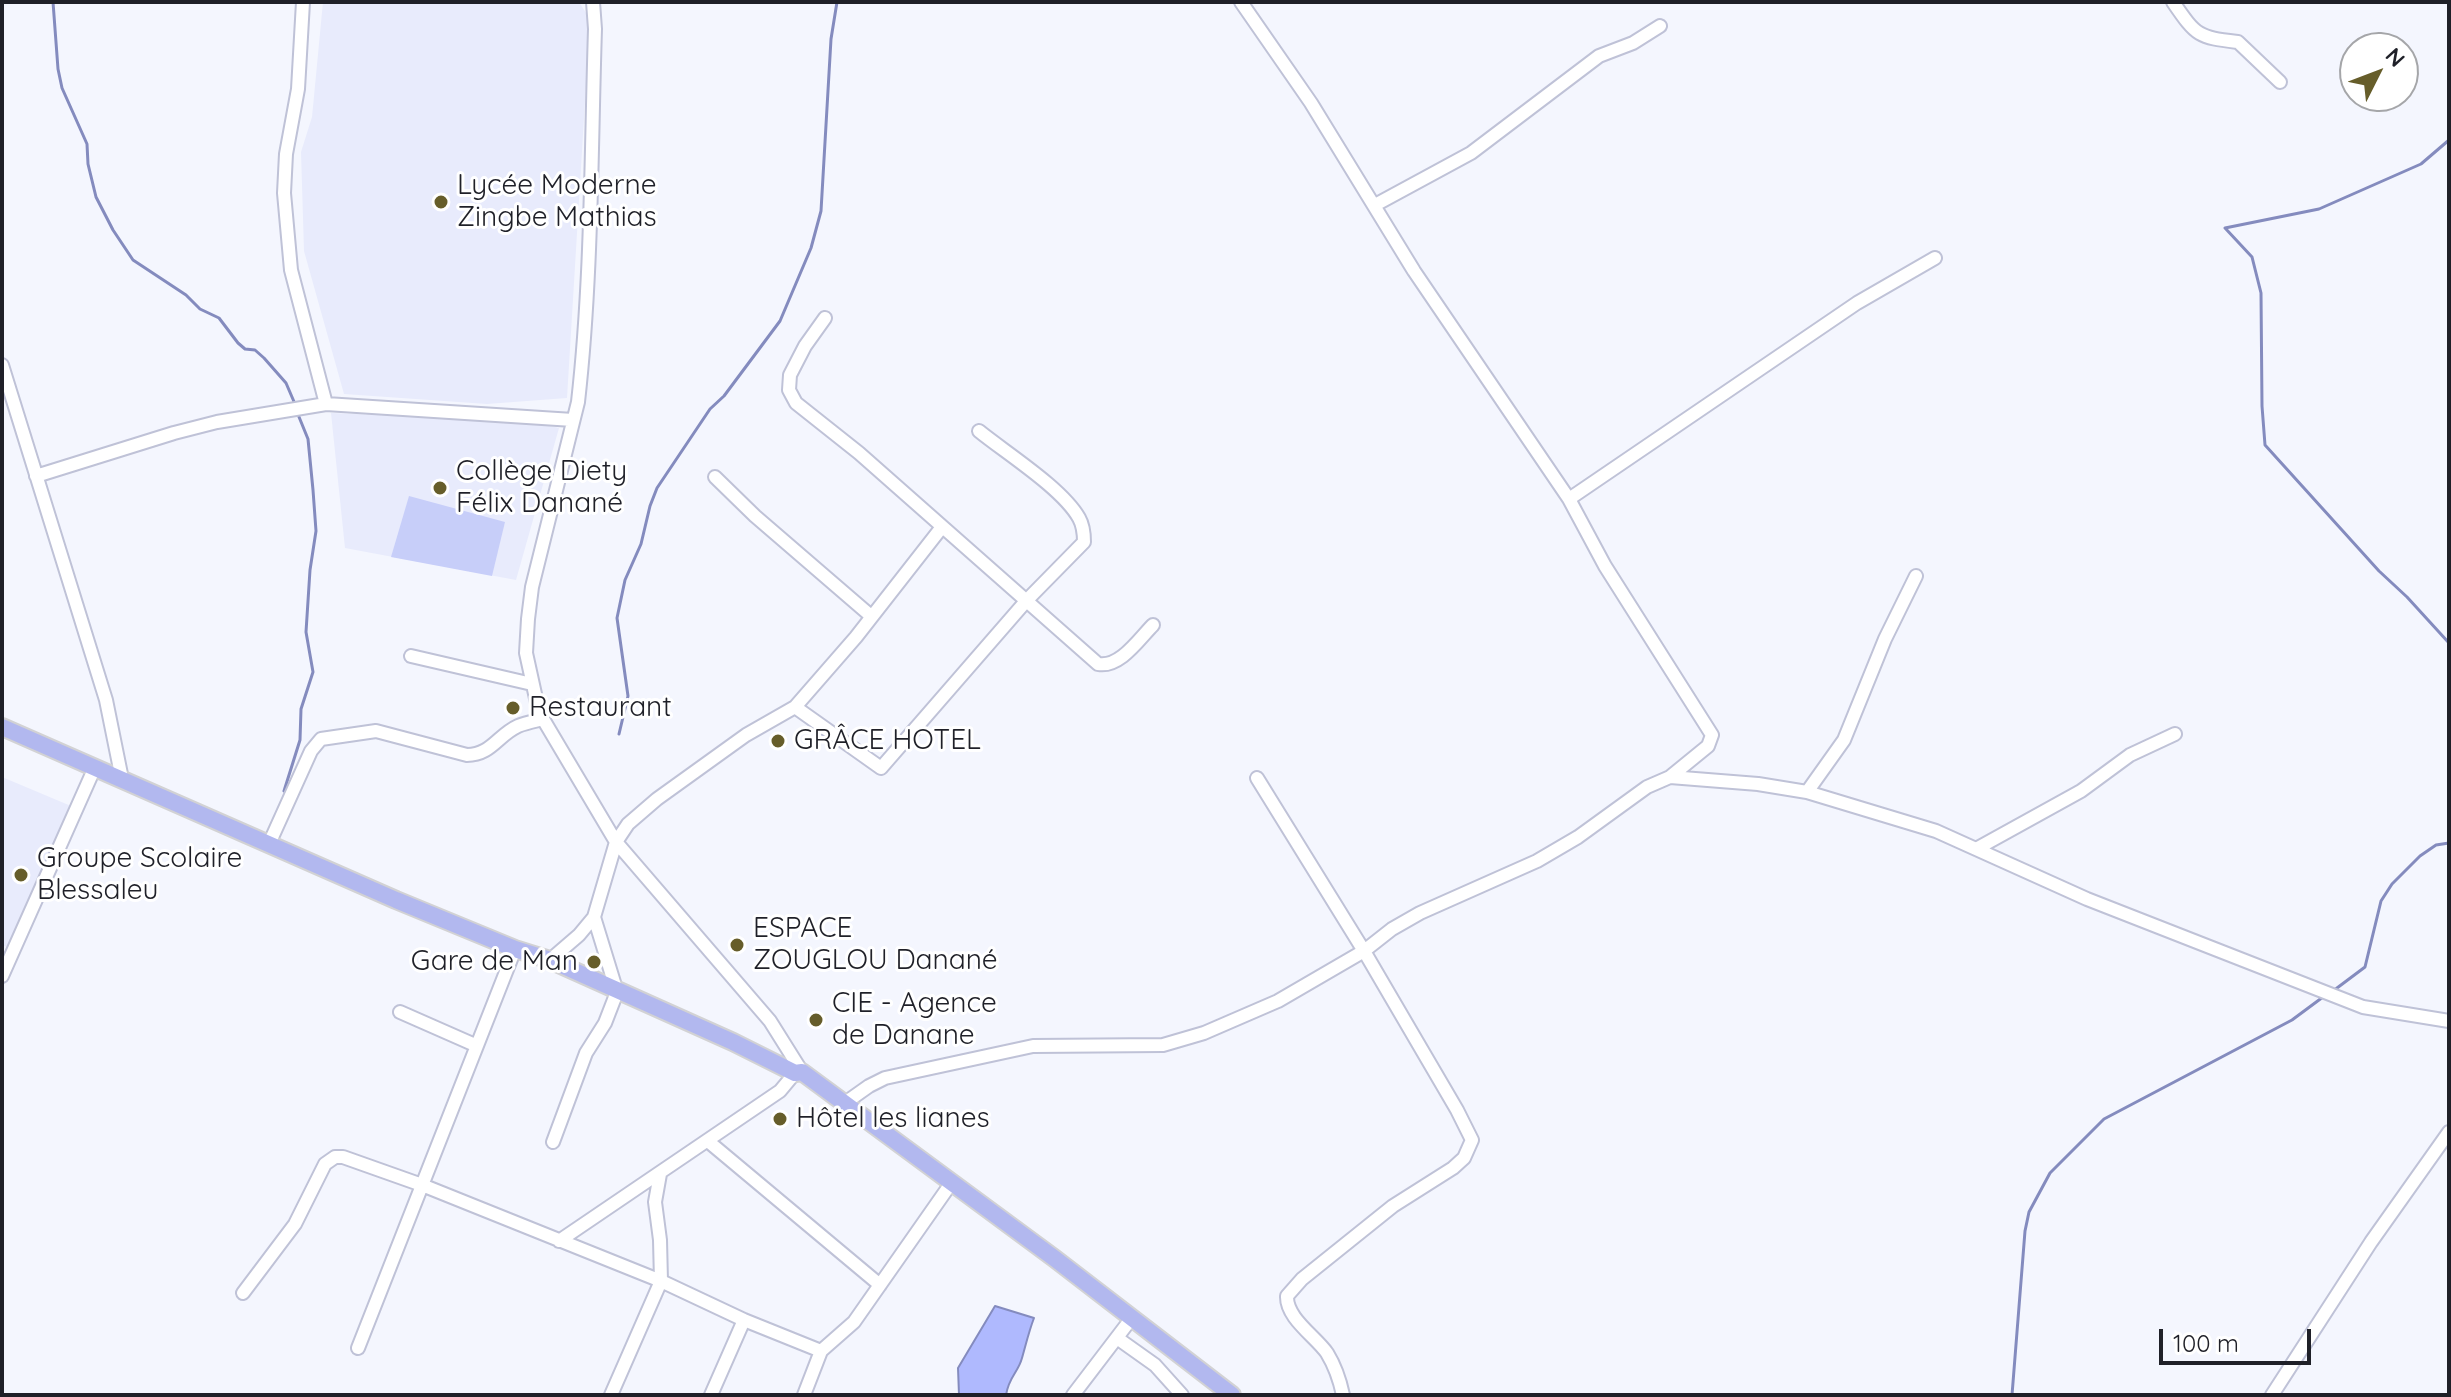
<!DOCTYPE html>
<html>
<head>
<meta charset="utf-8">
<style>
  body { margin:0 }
  #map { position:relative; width:2451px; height:1397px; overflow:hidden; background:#f4f6fe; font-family:Quicksand,sans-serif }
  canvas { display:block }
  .frame { position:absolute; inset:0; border:4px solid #1f2028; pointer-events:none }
  .north { position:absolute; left:2339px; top:32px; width:80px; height:80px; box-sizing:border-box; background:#fff; border:2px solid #a5a6a9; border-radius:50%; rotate:48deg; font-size:22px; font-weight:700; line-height:32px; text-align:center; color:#1f2028 }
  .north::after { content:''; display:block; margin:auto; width:28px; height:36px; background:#665d2a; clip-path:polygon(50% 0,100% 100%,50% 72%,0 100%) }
  .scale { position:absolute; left:2159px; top:1329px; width:152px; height:36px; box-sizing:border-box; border:4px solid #1f2028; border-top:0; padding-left:10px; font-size:24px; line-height:28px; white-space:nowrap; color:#1f2028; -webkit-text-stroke:6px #fff; paint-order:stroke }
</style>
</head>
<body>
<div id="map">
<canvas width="2451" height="1397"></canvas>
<div class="frame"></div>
<div class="north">N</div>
<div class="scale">100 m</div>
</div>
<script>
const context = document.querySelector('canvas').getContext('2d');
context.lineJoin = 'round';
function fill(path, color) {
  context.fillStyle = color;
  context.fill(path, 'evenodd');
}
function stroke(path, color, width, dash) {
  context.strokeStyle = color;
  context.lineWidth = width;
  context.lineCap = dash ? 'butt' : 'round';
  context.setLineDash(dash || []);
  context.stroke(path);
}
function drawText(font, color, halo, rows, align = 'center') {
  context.font = font + ' Quicksand,sans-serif';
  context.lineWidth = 6;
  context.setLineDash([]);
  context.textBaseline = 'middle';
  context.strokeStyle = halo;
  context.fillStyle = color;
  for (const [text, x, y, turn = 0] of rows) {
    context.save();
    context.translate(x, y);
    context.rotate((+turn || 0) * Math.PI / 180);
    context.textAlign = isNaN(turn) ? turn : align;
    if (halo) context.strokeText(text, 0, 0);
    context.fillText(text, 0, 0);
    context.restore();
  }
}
fill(new Path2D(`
  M323,2H579L590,19L567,398L487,404L344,394L304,251L301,152L312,117Z
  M331,413L529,421L559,428L516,580L345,548Z
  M2,777L71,806L9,948L2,945Z`), '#e8ebfc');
fill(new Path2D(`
  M409,496L505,522L492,576L391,557Z`), '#c7cef9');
const water = new Path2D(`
  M995,1306L1034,1318C1029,1331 1026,1344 1022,1358C1018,1373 1009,1376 1006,1395H959L958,1368Z`);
fill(water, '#afb9fe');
stroke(water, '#848bbe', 2);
stroke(new Path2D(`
  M53,2L58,69L62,88L87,144L88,164L96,197L113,230L133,260L186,295L200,309L219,318L238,343L245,349L255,350L264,358L286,383L295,404
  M2449,140L2421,164L2319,209L2225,228L2252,257L2261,293L2262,406L2265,445L2379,571L2407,597L2449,643
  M619,734L628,696L617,618L625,580L641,544L650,506L657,488L710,409L724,396L780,321L811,248L821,211L831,39L837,2
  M284,791L300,740L301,709L313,672L306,632L310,570L316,531L313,490L308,439L297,412
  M2333,991L2365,967L2381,901L2392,884L2420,856L2436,845L2449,843
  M2012,1395L2025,1231L2029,1212L2050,1173L2104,1119L2292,1020L2323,997`), '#848bbe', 3);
const minor = new Path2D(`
  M303,2L298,89L286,154L284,193L291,270L326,404
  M593,2L595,29C591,153 592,278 578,402L532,587L528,619L526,653L537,703L543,719L616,842L770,1021L802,1072
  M1241,2L1311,103L1414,271L1569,499L1605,566L1712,735L1708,746L1670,777
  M2173,2C2197,37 2198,37 2238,42L2280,82
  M1375,205L1471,153L1599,56L1633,43L1660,26
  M825,318L805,346L790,375L789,390L796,403L859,453L1098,664C1120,668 1139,639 1153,625
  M2,365L106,700L122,779
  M36,476L174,433L217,422L326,404L573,420
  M715,477L755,516L871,616
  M1569,499L1857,303L1935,258
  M411,656L532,684
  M795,707L856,637L942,527
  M1257,778L1364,951L1457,1110L1472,1140L1464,1158L1453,1168L1393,1206L1302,1279L1287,1296C1286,1318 1315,1336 1327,1353C1335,1366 1340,1381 1343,1395
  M1807,792L1844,740L1885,639L1916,576
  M269,844L311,751L321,739L376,731L467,755C491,755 498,735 518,726C525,723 535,721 543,719
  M1976,849L2081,791L2130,755L2175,734
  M550,960L579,935L594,917L616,842L628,824L657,799L746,735L795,707L881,768L1027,600L1084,542C1084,534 1083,525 1079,518C1062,488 1006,453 979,431
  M2,976L95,767
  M400,1012L475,1045
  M845,1103L869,1086L885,1078L1033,1046L1163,1045L1204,1033L1278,1001L1364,951L1392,929L1420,913L1537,861L1578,837L1647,787L1670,777L1758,784L1807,792L1936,831L2087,899L2363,1007L2449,1021
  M553,1142L586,1053L605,1023L617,992L594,917
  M709,1142L880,1285
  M559,1241L780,1091L795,1073
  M243,1293L295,1224L325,1164L335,1157H343L422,1185L661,1281L744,1320L821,1351L854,1322L952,1182
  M1117,1338L1155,1365L1182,1395
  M358,1348L515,949
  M611,1395L661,1281L660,1240L655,1202L660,1174
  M711,1395L744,1320
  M804,1395L821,1351
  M1073,1395L1131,1319
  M2272,1395L2371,1242L2449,1132`);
const major = new Path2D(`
  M2,727L396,900L515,949L550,960L733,1042L795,1073L802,1072L1054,1258L1232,1395`);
stroke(minor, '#bfc2d7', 16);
stroke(major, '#d2d2d4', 20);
stroke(minor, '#fff', 12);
stroke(major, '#b2b8ef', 16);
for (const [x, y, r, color] of [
  [441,202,8,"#665d2a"],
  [440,488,8,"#665d2a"],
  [513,708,8,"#665d2a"],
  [778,741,8,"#665d2a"],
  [21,875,8,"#665d2a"],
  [737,945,8,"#665d2a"],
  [594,962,8,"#665d2a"],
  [816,1020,8,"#665d2a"],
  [780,1119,8,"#665d2a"]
]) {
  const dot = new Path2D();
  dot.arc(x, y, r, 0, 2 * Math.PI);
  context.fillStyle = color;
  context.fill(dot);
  stroke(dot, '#fff', 3);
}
drawText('28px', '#1f2028', '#fff', [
  ["Lycée Moderne",457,186],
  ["Zingbe Mathias",457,218],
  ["Collège Diety",456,472],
  ["Félix Danané",456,504],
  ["Restaurant",529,708],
  ["GRÂCE HOTEL",794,741],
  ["Groupe Scolaire",37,859],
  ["Blessaleu",37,891],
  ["ESPACE",753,929],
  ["ZOUGLOU Danané",753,961],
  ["Gare de Man",578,962,"right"],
  ["CIE - Agence",832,1004],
  ["de Danane",832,1036],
  ["Hôtel les lianes",796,1119]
], 'left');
</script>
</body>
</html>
